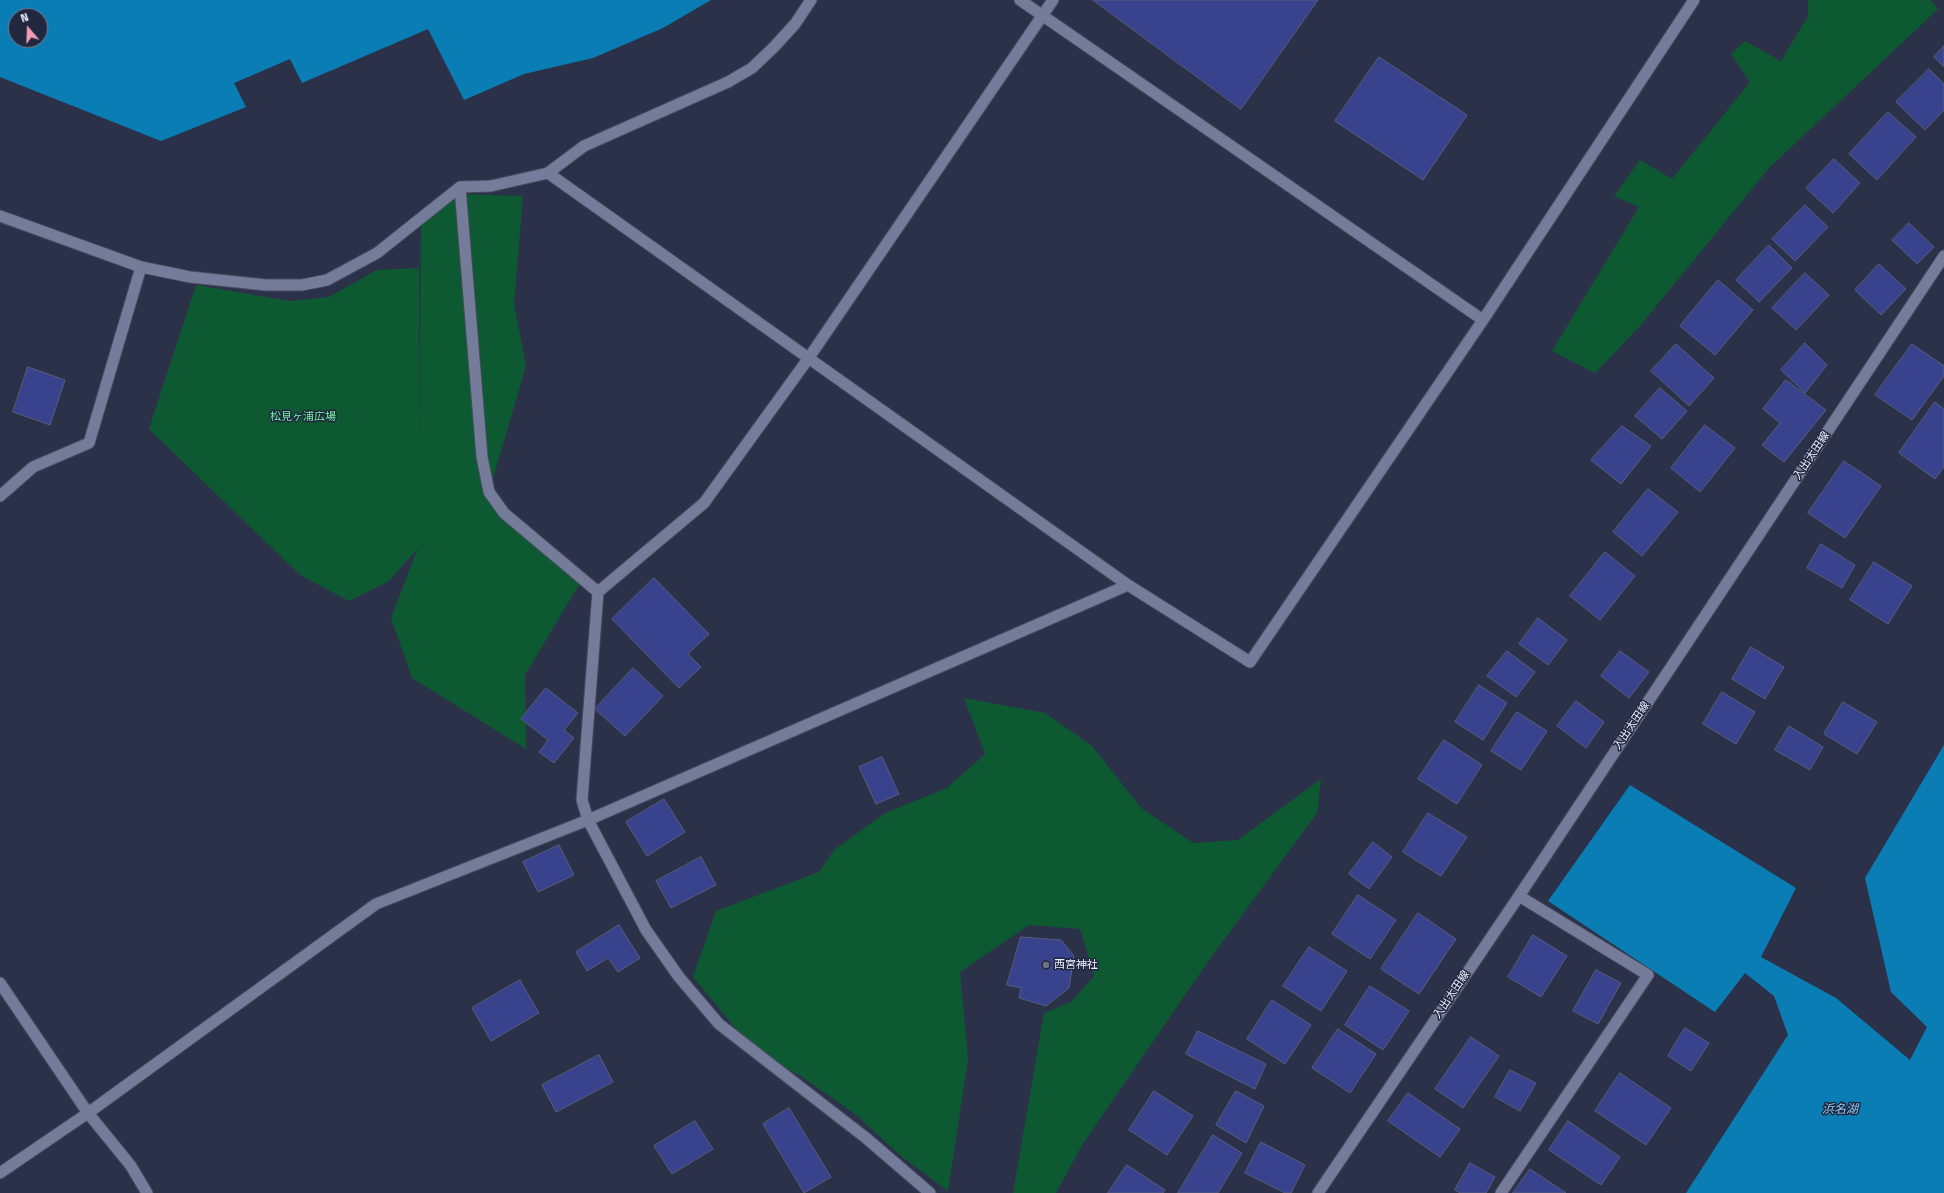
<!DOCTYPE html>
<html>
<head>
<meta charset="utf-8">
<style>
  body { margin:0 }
  #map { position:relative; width:1944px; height:1193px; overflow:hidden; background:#2c314a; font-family:"Titillium Web",sans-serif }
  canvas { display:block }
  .north { position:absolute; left:8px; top:8px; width:40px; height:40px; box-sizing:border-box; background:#222740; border:1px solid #73788c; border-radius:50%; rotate:341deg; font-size:11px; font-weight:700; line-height:16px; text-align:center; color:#edf1fe }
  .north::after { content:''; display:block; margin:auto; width:14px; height:18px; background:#f19ab2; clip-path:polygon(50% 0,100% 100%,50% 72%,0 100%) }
</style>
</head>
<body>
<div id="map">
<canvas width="1944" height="1193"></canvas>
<div class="north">N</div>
</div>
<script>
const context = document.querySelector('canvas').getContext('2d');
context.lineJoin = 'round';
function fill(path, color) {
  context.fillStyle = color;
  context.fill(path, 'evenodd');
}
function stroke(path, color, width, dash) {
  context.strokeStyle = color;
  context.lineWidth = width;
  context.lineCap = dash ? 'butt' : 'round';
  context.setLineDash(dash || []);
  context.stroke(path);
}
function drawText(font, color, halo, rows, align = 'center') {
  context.font = font + ' "Titillium Web","Noto Sans JP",sans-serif';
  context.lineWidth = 3;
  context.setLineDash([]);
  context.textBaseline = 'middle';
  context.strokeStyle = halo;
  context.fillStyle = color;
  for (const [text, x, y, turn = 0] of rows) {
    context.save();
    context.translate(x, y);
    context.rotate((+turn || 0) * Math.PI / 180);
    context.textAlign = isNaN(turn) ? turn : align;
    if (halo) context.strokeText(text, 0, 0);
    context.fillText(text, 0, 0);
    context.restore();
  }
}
fill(new Path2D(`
  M1808,0H1930L1938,9L1769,168L1640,326L1595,373L1552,351L1639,207L1614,196L1640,160L1672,179L1750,82L1731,54L1745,41L1781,61L1808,16Z
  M457,194L523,196L514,304L526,366L489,492L583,578L525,675L526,749L412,678L391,618L418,548L389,581L349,601L300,575L149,429L196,285L290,301L329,297L377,270L419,268V439L421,226Z
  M964,698L1045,713L1092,746L1141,808L1193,843L1238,840L1321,779L1317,813L1209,960L1082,1145L1056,1193H1013L1044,1013L1071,1002L1094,976L1080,929L1029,925L960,972L968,1059L948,1191L901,1156L855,1114L801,1076L757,1054L693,977L716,911L819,872L834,850L885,813L947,788L985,754Z`), '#0d5a32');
fill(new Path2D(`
  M0,0H711L663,28L593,58L524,74L464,100L428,29L302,83L290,59L234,83L246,107L161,141L0,77ZM16,16H40V40H16Z
  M1944,745V1193H1686L1788,1035L1774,996L1745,973L1715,1012L1548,901L1630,785L1796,888L1761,957L1836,998L1910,1060L1927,1027L1891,992L1865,878Z`), '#0a7eb4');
const building = new Path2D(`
  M1093,0H1318L1241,109Z
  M1944,46V67L1934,57Z
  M1379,57L1467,115L1423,180L1335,121Z
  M1929,69L1944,84V110L1925,130L1896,102Z
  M1888,112L1916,137L1877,180L1849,154Z
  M1834,159L1860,183L1833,213L1806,188Z
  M1805,205L1828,227L1795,261L1772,239Z
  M1909,223L1934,247L1917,264L1892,240Z
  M1769,245L1792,268L1759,302L1736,280Z
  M1879,264L1906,289L1881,315L1855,290Z
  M1805,273L1829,295L1796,330L1772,308Z
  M1718,280L1753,310L1715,355L1680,326Z
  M1805,343L1827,365L1805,393L1781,370Z
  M1676,344L1714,378L1689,406L1651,371Z
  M1912,344L1944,366V376L1912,420L1875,395Z
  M28,367L65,380L50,425L13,412Z
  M1786,380L1826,410L1784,462L1762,445L1780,423L1763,409Z
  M1660,388L1687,411L1662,439L1635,416Z
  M1935,402L1944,409V467L1935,479L1899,453Z
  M1705,425L1735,448L1700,492L1671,468Z
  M1622,426L1651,446L1621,484L1591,460Z
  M1844,461L1881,486L1845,538L1808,513Z
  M1648,489L1678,512L1642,556L1613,532Z
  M1821,544L1855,565L1842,588L1807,568Z
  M1605,552L1635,576L1600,620L1570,596Z
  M1874,562L1912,586L1888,624L1850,600Z
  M654,578L709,634L688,654L701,667L679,688L612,619Z
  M1538,618L1567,640L1548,665L1519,644Z
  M1751,647L1784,667L1765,699L1732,679Z
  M1507,651L1535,672L1516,697L1487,676Z
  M1620,651L1649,672L1629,698L1601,676Z
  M633,668L663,696L625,736L595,709Z
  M1479,685L1507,703L1483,740L1455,722Z
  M546,688L578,713L564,730L574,738L554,763L539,752L548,740L521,719Z
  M1722,692L1755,712L1736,744L1703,724Z
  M1576,701L1604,722L1586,748L1557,726Z
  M1843,702L1877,722L1857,754L1824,734Z
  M1517,712L1547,731L1521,770L1491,751Z
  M1789,726L1823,747L1810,770L1775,750Z
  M1444,740L1482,765L1457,804L1418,779Z
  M882,757L899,794L876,804L859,767Z
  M664,799L685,832L647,856L626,822Z
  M1428,813L1467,837L1441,876L1403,852Z
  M1373,842L1392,857L1369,889L1349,874Z
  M559,845L574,875L538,892L523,862Z
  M701,857L716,885L671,908L656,881Z
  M1358,895L1396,920L1370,959L1332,934Z
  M1418,913L1456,939L1419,994L1381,969Z
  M619,925L640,958L618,972L608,958L587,971L576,952Z
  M1533,935L1567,956L1541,997L1508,977Z
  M1021,937L1061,940L1074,956L1069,988L1046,1006L1019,998L1021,988L1007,985Z
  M1309,947L1347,971L1321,1011L1283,986Z
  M1596,970L1621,983L1598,1024L1573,1011Z
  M520,980L539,1013L491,1041L472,1008Z
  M1370,986L1409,1011L1383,1050L1345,1025Z
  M1272,1000L1311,1025L1285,1064L1247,1039Z
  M1685,1028L1709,1043L1691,1071L1668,1056Z
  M1338,1029L1376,1054L1350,1093L1312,1068Z
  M1198,1031L1266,1064L1255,1089L1186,1054Z
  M1471,1037L1499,1056L1463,1108L1435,1089Z
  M599,1055L613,1082L556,1112L542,1085Z
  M1510,1070L1536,1083L1520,1111L1495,1097Z
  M1620,1073L1671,1108L1646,1145L1595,1111Z
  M1154,1091L1193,1116L1167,1155L1129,1130Z
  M1236,1091L1264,1106L1246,1143L1216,1125Z
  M1408,1093L1460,1129L1440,1157L1388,1121Z
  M789,1108L831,1177L804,1193L763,1124Z
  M695,1121L713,1149L672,1174L654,1146Z
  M1568,1121L1620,1157L1601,1185L1549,1150Z
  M1213,1135L1242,1153L1218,1193H1178Z
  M1261,1142L1305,1165L1291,1193H1285L1245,1173Z
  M1470,1163L1495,1177L1486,1193H1460L1455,1190Z
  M1127,1165L1165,1190L1163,1193H1108Z
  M1530,1169L1566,1193H1513Z`);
fill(building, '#39428c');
stroke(building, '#575e7a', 1);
const minor = new Path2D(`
  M1020,0L1483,320
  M548,173L1128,585L1250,662L1483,320L1694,0
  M460,187L482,457L489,492L504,513L598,592
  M0,216L141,267L190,277L266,285H302L327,280L377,253L460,187L491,186L548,173L584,146L728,82L752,68L774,47L795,24L811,0
  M0,496L33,467L89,443L141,267
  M0,983L88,1113L131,1166L147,1193
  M0,1173L88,1113L376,904L588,820L1128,585
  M930,1193L866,1138L719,1024L679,977L646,930L588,820L582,800L598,592L704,503L808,359L1053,0
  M1501,1193L1648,975L1519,896`);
const secondary = new Path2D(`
  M1318,1193L1519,896L1944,256`);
stroke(minor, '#484c61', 13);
stroke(secondary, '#484c61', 13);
stroke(minor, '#757c99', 11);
stroke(secondary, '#757c99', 11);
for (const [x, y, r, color] of [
  [1046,965,4,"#6b7280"]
]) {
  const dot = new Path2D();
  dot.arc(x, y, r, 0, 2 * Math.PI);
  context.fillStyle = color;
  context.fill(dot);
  stroke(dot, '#222740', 1.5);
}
drawText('11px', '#73eca1', '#222740', [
  ["松見ヶ浦広場",303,417]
]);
drawText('11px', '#edf1fe', '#222740', [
  ["入出太田線",1812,456,-56],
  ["入出太田線",1632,726,-56],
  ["入出太田線",1452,995,-56]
]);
drawText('11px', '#edf1fe', '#222740', [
  ["西宮神社",1054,965]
], 'left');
drawText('italic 12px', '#88caf5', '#222740', [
  ["浜名湖",1840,1110]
]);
</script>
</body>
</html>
